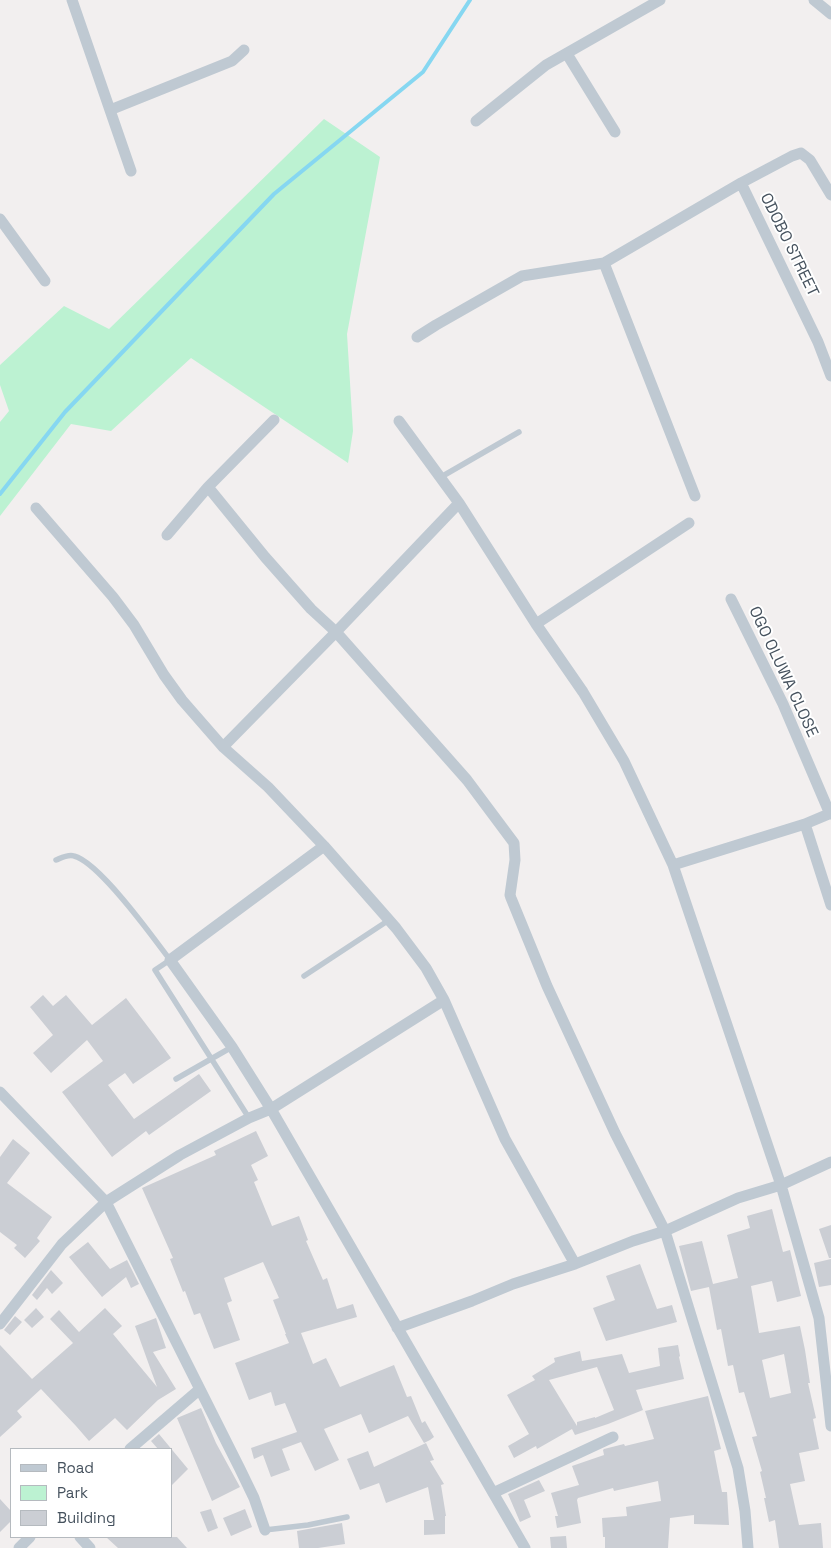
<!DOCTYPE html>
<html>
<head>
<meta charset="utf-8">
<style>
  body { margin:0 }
  #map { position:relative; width:831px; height:1548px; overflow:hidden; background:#f2efef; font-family:"Space Grotesk",sans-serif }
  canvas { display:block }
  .legend { position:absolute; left:10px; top:1448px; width:162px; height:90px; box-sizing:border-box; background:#fff; border:1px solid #b5babf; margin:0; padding:6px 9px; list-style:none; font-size:15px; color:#46525e }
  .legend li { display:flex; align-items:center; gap:10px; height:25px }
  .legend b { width:25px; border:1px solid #b5babf }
</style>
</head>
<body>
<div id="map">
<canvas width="831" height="1548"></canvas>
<ul class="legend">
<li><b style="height:6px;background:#bfc9d2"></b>Road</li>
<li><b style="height:14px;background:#bcf2d2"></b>Park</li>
<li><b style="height:14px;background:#cbced4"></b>Building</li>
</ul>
</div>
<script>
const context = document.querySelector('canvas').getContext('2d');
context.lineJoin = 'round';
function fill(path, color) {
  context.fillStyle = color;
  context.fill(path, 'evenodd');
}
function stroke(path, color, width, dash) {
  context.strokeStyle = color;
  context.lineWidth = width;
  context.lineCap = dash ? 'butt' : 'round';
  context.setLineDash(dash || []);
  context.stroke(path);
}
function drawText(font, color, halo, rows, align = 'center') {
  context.font = font + ' "Space Grotesk",sans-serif';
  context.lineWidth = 4;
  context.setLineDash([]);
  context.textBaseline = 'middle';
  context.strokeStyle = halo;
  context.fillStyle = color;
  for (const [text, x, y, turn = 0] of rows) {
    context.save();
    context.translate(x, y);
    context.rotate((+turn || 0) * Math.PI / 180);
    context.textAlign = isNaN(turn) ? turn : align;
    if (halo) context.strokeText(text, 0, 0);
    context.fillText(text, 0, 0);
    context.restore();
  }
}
fill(new Path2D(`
  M324,119L380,157L347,334L353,431L348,463L191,358L111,431L71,424L0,516V422L9,411L0,385V365L64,306L109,329Z`), '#bcf2d2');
stroke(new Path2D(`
  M0,494L65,412L274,194L423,72L470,0`), '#86d7f1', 4);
fill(new Path2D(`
  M43,995L53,1006L66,995L92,1025L126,998L155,1036L171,1058L133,1084L125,1073L108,1085L134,1119L199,1074L211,1091L149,1135L146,1131L112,1157L62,1092L103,1061L87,1040L51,1073L33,1053L53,1035L30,1007Z
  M256,1131L268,1156L251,1165L258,1180L254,1182L272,1226L299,1216L308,1240L306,1241L323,1280L327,1278L337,1309L353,1304L357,1317L301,1333L313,1364L326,1358L340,1387L394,1365L407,1397L411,1396L422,1423L425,1421L434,1437L430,1440L424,1443L408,1416L369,1433L361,1414L324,1429L339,1460L315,1471L301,1442L282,1449L290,1470L271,1477L263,1455L254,1459L251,1448L297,1432L285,1403L275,1406L271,1392L249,1400L235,1363L289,1343L285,1334H286L273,1300L279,1298L263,1262L224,1278L232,1301L227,1303L240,1340L214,1349L200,1313L194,1315L185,1291L183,1292L170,1259L173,1258L142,1188L216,1155L214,1151Z
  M13,1139L30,1153L7,1183L52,1217L37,1238L40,1241L25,1258L14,1248L17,1245L0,1232V1157Z
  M772,1209L783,1252L790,1250L801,1296L777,1302L772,1281L751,1286L759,1333L800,1326L805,1350L810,1383H808L816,1418L813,1419L819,1449L799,1453L805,1481L790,1484L799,1525L821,1523L823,1548H779L775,1520L769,1522L764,1498H766L760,1472L762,1471L752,1437L757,1436L744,1392L739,1393L733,1365L728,1366L721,1329L717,1330L709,1287L691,1291L679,1246L702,1241L713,1284L738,1278L727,1235L750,1228L747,1216ZM784,1354L791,1393L770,1398L762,1360Z
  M831,1225V1258H829L819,1229Z
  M88,1242L110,1269L127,1260L139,1284L131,1288L126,1277L102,1297L69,1257Z
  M831,1259V1285L819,1287L814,1263Z
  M640,1264L657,1309L672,1305L677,1322L606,1341L593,1308L615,1300L606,1276Z
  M51,1270L63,1283L52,1294L47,1288L37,1300L32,1295Z
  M36,1308L44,1317L32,1328L24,1320Z
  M105,1308L122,1326L113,1334L157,1387L135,1326L156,1318L166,1348L153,1352L176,1389L158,1400L127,1430L115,1418L89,1441L76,1426L41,1389L17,1411L22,1417L0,1437V1345L32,1379L73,1343L50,1319L59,1310L79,1332Z
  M15,1316L22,1322L10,1335L4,1330Z
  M678,1345L680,1356L679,1357L684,1379L636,1390L643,1410L608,1424L575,1435L572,1429L537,1449L536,1446L514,1458L508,1446L529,1434L507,1395L535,1380L532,1376L555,1362L554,1358L580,1351L582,1361L622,1354L629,1373L660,1366L658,1348ZM597,1367L614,1410L595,1418V1417L577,1422V1426L549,1380Z
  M708,1396L721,1449L714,1451L722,1492H727L729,1525L694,1524V1515L670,1518L668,1548H605V1537H603L602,1518L627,1516L626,1507L661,1501L658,1481L614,1491L613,1488L578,1498L577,1500L581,1523L557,1528L555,1516H558L551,1493L579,1485L572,1466L604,1455L603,1450L604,1449L624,1444L625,1446L654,1439L645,1411Z
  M201,1408L216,1443L240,1487L212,1501L177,1418Z
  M159,1434L188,1469L171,1486V1449H158L151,1441Z
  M426,1443L434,1460L430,1461L444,1484L441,1485L446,1516H445V1534L424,1535V1520H434L428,1487L386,1503L379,1483L360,1490L347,1459L368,1451L374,1467Z
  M539,1480L545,1491L524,1500L531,1517L520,1522L508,1494Z
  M0,1499L11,1511V1521L0,1532Z
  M211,1509L218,1528L208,1532L200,1512Z
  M245,1509L252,1527L231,1536L223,1518Z
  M342,1523L345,1544L318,1548H299L297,1531Z
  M566,1536L567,1548H551L550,1537Z
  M106,1537H177L187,1548H118Z`), '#cbced4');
stroke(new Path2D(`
  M441,477L519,432
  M56,860C61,858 68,854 74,856C99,862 153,937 170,960L155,970L249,1118
  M304,976L389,920
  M176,1079L232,1047
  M265,1530L308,1525L347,1517`), '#bfc9d2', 5.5);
stroke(new Path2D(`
  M72,0L131,171
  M814,0L831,14
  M567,54L615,132
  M110,110L232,61L244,50
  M476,121L546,65L660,0
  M741,183L818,342L831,376
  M0,219L45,281
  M604,263L695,496
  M417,337L436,325L522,276L604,263L741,183L792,156L801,153L810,160L831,195
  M399,421L459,503L536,624L583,692L624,761L673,865L781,1185L819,1318L831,1426
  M208,487L274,420
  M36,508L113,597L134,625L164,675L182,700L223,747L268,787L324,846L396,928L426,968L444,1000L505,1139L575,1264
  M167,535L208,487L265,557L311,609L336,632L467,780L514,843L515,860L510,895L511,898L547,986L615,1133L665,1231L738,1468L745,1511L748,1548
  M731,599L783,704L830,814
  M536,624L689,523
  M223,747L336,632L459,503
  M805,824L831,905
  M324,846L170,960L232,1047L271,1109L525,1548
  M673,865L805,824L831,813
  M0,1092L106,1202L240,1469L254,1498L265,1530
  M0,1324L62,1244L106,1202L180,1155L249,1118L271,1109L444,1000
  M397,1328L472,1301L513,1284L575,1264L633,1241L665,1231L738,1198L781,1185L831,1162
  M130,1449L200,1389
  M493,1493L613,1437
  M80,1537L90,1548
  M19,1548L30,1537`), '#bfc9d2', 11);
drawText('16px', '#46525e', '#fff', [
  ["ODOBO STREET",789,245,64],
  ["OGO OLUWA CLOSE",783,672,65]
]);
</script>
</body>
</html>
